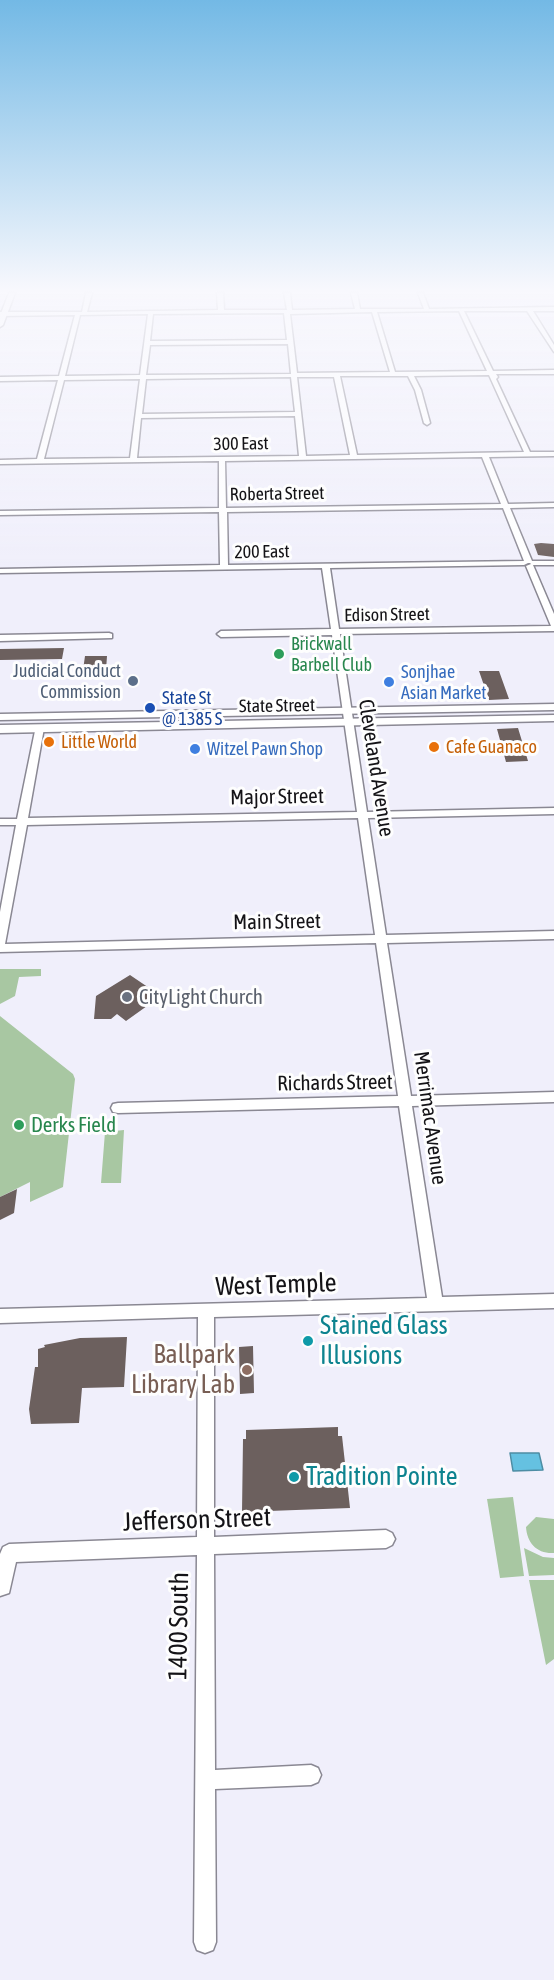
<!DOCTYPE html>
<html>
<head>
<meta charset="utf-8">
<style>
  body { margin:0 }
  canvas { display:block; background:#f0effb }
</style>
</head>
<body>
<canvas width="554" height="1980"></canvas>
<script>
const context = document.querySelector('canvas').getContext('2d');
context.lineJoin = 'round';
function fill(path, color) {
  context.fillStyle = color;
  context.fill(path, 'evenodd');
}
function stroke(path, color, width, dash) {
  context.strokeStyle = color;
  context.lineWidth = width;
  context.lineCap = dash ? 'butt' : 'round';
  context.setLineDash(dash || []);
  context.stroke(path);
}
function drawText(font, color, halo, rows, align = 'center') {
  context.font = font + ' "Asap Condensed",sans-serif';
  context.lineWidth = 6;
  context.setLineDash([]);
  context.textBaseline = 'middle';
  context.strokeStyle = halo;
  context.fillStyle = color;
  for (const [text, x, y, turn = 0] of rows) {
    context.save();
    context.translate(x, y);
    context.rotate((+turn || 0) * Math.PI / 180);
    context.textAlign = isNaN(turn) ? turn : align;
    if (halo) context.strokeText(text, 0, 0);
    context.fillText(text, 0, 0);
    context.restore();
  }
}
fill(new Path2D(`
  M0,969H41V976L19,977L15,996L0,1004Z
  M0,1016L73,1074L75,1079L63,1187L30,1202V1182L0,1197Z
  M124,1130L121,1183H101L105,1132Z
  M513,1497L524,1576L500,1578L487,1499Z
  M536,1517L554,1519V1553C537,1554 527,1543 526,1527Z
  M524,1548L543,1557L554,1558V1575L529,1576Z
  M529,1580H554V1659L546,1665Z`), '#a8c7a2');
const water = new Path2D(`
  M510,1453H539L543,1470L513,1471Z`);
fill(water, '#65c1e1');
stroke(water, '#4d8da4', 1.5);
fill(new Path2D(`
  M541,543L554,544V557L538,555L534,544Z
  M64,648L62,659L0,660V649Z
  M85,656H107L106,670H83Z
  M479,671H499L509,699L489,700Z
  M518,728L528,761L506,762L497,729Z
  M130,975L161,996L126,1021L117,1014L111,1019H94L96,996Z
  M17,1189L14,1213L0,1220V1197Z
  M127,1337L124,1387L82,1388L79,1423L31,1424L29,1409L35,1367H38V1349L45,1347L44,1345L80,1338Z
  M253,1346L254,1393L240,1394L239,1347Z
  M338,1427V1436H342L350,1508L242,1512L243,1439H246V1430Z`), '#6c605e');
const minor = new Path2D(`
  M86,293H92L87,312L218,310L217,293H223L224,310H287L284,293H290L292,310L355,309L351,293H357L360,309H424L418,293H423L429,309L554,307V311H533L554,345V352L527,311H464L493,371L554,370V374H496L498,377L496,379L530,452H554V456L489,457L508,504L554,503V507L510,508L532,561H554V565H533L554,614V631L340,634L367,812L554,808V814L368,818L386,935L554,931V939L387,943L411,1096L554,1092V1102L412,1106L442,1297L554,1294V1308L214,1317V1537L386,1530L392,1533L395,1539L392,1545L386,1548L214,1554L215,1770L311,1765L318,1768L321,1775L318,1782L311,1785L215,1789L216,1942L213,1950L205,1953L197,1950L194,1942L197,1555L16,1562L9,1593L0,1596V1554L3,1547L9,1544L197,1537L198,1317L0,1323V1309L427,1298L399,1106L118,1113L113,1112L111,1108L113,1104L118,1103L398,1096L376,943L0,952V912L16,825H0V819H17L36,726H42L44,728L28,818L357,812L332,635L221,637L217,634L221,631L331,629L322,568L0,573V569L220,565L219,512L0,515V511L219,508V461L0,464V460L37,459L58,380L0,381V377L59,376L75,315L0,316V312H82ZM459,311L487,371L395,372L377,312ZM372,312L390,372L297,373L290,314ZM284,313L287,340L150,341L153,314ZM148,314L140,375L65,376L80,315ZM288,344L291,374L146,375L150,345ZM489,375L524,452L357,455L340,376H408L415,390L424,423L427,425L430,423L421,390L414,376ZM291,377L295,412L142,414L146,379ZM297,377H334L350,455L306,456ZM140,379L130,458L44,459L64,380ZM295,416L299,456L137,458L141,418ZM482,457L501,504L226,508L225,461ZM503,508L524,561L228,565L227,512ZM528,563H530L531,564L526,566L551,626L339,629L330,568L524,565ZM358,818L375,935L5,944L27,825Z
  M109,633L112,634V638L0,641V635Z`);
const major = new Path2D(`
  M9,293H15L3,325L0,327V316Z
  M554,704V710L0,720V714Z
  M554,715V721L0,733V725Z`);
stroke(minor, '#8a8893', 3);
stroke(major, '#8a8893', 3);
fill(minor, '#fff');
fill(major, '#fff');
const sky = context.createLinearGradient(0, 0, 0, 570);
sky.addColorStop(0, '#73b9e5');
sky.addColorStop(0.51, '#f8f8fd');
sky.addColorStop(1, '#f8f8fd00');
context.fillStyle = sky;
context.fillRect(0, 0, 554, 570);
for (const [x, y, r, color] of [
  [279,654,6,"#2e9e5b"],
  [133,681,6,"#5c6f8a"],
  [389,682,6,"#3f7fe0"],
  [150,708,6,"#1a4fb4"],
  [49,742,6,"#e8710a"],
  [434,747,6,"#e8710a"],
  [195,749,6,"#3f7fe0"],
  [127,997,6,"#6b7280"],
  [19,1125,6,"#2e9e5b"],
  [308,1341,6,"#0f9aa8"],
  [247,1370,6,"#8d6e63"],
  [294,1477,6,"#0f9aa8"]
]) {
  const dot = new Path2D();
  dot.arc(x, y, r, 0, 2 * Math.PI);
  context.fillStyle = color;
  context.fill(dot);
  stroke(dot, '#fefefe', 2);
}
drawText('18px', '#141317', '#fefefe', [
  ["300 East",241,444,-1],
  ["Roberta Street",277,494,-1],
  ["200 East",262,552,-1],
  ["Edison Street",387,615,-1],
  ["State Street",277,706,-1]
]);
drawText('18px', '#27864d', '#fefefe', [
  ["Brickwall",291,644],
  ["Barbell Club",291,665]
], 'left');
drawText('18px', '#4e5e75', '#fefefe', [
  ["Judicial Conduct",121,671],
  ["Commission",121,692]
], 'right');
drawText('18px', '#366cbe', '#fefefe', [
  ["Sonjhae",401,672],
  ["Asian Market",401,693],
  ["Witzel Pawn Shop",207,749]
], 'left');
drawText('18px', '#164399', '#fefefe', [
  ["State St",162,698],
  ["@ 1385 S",162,719]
], 'left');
drawText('18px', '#c56008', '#fefefe', [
  ["Little World",61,742],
  ["Cafe Guanaco",446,747]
], 'left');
drawText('21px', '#141317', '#fefefe', [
  ["Cleveland Avenue",376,768,81],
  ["Major Street",277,797,-1],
  ["Main Street",277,922,-1],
  ["Richards Street",335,1083,-1],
  ["Merrimac Avenue",430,1118,82]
]);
drawText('21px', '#5b616d', '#fefefe', [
  ["CityLight Church",139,997]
], 'left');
drawText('21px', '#27864d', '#fefefe', [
  ["Derks Field",31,1125]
], 'left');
drawText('26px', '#141317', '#fefefe', [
  ["West Temple",276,1285,-2],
  ["Jefferson Street",197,1520,-2],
  ["1400 South",179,1626,-89]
]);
drawText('26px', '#0d838f', '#fefefe', [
  ["Stained Glass",320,1326],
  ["Illusions",320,1356],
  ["Tradition Pointe",306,1477]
], 'left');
drawText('26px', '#785e54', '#fefefe', [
  ["Ballpark",235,1355],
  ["Library Lab",235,1385]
], 'right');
</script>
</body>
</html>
